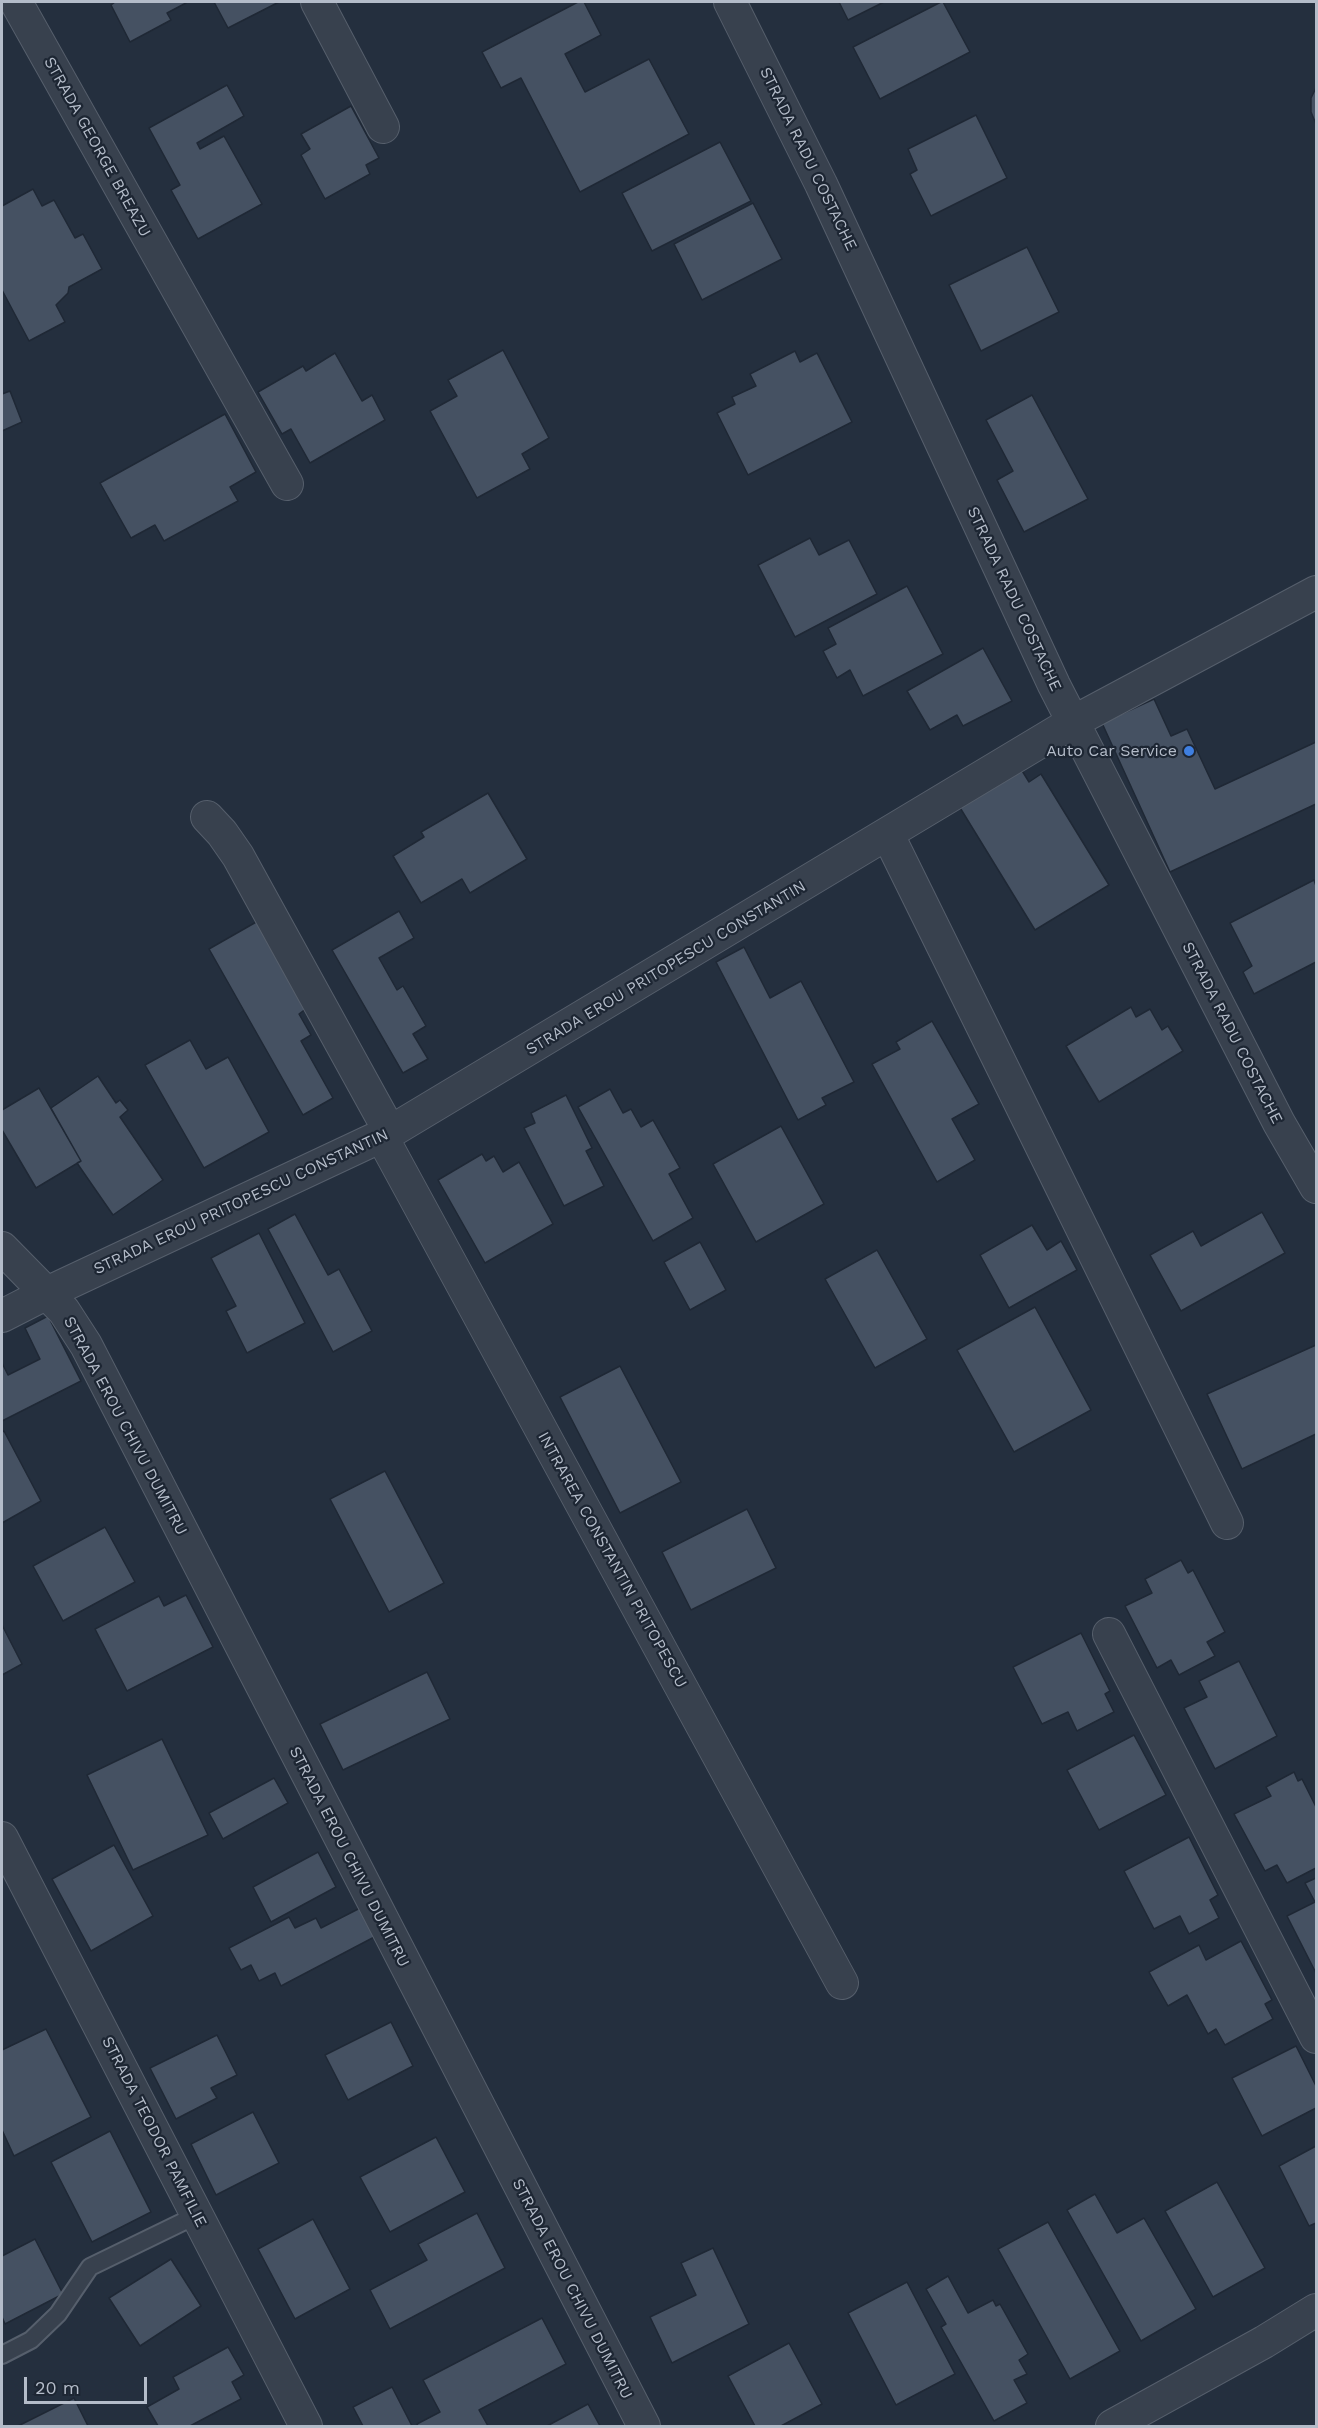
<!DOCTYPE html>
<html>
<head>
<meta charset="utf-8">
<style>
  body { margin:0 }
  #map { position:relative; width:1318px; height:2428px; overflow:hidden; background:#242f3e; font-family:"Work Sans",sans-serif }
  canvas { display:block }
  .frame { position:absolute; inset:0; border:3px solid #b4bcc9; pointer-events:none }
  .scale { position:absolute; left:24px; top:2377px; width:123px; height:27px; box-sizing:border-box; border:3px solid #b4bcc9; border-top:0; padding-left:8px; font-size:18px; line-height:21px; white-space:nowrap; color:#b4bcc9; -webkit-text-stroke:4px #1d2633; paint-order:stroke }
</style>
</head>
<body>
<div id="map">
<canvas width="1318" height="2428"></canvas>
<div class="frame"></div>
<div class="scale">20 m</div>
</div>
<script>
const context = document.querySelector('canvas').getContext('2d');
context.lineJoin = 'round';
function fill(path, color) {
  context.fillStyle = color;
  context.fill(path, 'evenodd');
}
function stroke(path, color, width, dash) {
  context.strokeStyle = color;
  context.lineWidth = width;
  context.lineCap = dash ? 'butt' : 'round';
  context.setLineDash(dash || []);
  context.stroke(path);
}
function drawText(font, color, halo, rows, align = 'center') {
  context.font = font + ' "Work Sans",sans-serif';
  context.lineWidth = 4.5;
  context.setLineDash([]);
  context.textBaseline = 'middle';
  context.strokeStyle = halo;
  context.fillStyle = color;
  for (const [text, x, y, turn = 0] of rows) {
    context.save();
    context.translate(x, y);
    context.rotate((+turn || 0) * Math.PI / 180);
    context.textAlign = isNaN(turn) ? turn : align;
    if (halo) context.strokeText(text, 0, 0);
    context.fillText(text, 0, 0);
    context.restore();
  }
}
const building = new Path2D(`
  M115,2H185L186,3L167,13L171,20L130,42L111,5Z
  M214,2H279L228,28Z
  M578,2H584L601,35L565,54L585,92L649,59L689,134L580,192L521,78L501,88L482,52Z
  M839,2H884L848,20Z
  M941,2H943L970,52L880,99L853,47Z
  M227,85L244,116L197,143L200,149L224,136L262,204L198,239L171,190L180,185L149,128Z
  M1316,88V124L1311,112V98Z
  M351,106L379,158L366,165L370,174L325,199L301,155L310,149L301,134Z
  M976,115L1007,178L931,216L910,174L917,170L908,149Z
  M720,142L751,201L652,251L622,193Z
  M33,189L42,206L54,200L75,238L83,234L102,269L69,287L68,293L56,305L65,322L29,341L2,290V206Z
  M753,203L782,259L702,300L674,244Z
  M1027,247L1059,312L981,351L949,285Z
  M503,350L549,438L522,454L530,469L477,498L430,411L457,396L448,380Z
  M795,351L800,362L817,353L852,422L748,475L717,413L735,404L732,397L756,386L750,374Z
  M335,353L362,401L372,395L385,420L310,463L291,429L282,434L258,392L303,366L306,371Z
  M10,391L22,422L2,431V394Z
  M1032,395L1088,499L1024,532L997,480L1013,471L986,420Z
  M225,414L256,472L230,487L238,501L164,541L155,525L131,538L100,483Z
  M810,538L819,555L849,540L877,594L795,637L758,565Z
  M907,586L943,654L863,696L850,670L837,678L823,651L836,644L828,628Z
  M983,648L1012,701L963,726L957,715L930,730L907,691Z
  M1154,699L1171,736L1187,729L1215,789L1316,742V804L1170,872L1102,723Z
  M1021,769L1029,782L1041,774L1109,885L1035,930L959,806Z
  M488,793L527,859L470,893L462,879L421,903L393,856L424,837L421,832Z
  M1314,880L1316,886V962L1254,994L1243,972L1252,966L1230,923Z
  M399,911L414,938L379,958L397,990L403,986L426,1026L413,1034L428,1059L403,1073L332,950Z
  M258,921L307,1008L299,1014L311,1035L301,1041L333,1098L303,1115L209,949Z
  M744,947L770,998L801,981L854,1082L822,1098L826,1105L798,1120L716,962Z
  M1131,1007L1136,1017L1150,1009L1162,1030L1168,1026L1183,1051L1099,1102L1066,1046Z
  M932,1021L979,1104L952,1119L975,1160L937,1182L872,1064L900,1049L896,1042Z
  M190,1040L206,1069L228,1057L269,1132L204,1168L145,1065Z
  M98,1076L116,1103L120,1100L128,1110L120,1117L163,1180L113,1215L77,1163L81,1161L51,1108Z
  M39,1088L81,1161L36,1188L2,1130V1110Z
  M610,1089L623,1113L631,1109L641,1127L653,1120L680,1168L669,1174L693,1218L653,1241L578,1107Z
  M566,1095L592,1148L586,1151L604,1186L564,1206L524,1128L535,1123L531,1113Z
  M781,1126L824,1204L756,1242L713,1164Z
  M482,1154L486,1161L494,1156L503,1172L519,1162L553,1224L485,1263L438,1180Z
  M1262,1212L1285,1253L1181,1311L1150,1255L1193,1231L1201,1246Z
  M295,1214L328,1275L339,1269L372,1331L333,1352L268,1229Z
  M1032,1225L1047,1250L1061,1241L1077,1270L1009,1308L980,1255Z
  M259,1233L305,1323L247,1353L226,1311L236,1306L211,1258Z
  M700,1242L726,1290L690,1310L664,1262Z
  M877,1250L927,1339L875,1368L825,1279Z
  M1035,1307L1091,1410L1014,1452L957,1350Z
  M48,1316L81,1381L2,1421V1363L8,1375L40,1359L25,1328Z
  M1316,1345V1434L1242,1469L1207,1394Z
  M620,1366L681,1482L620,1513L560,1397Z
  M4,1431L41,1501L2,1523V1432Z
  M385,1471L444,1583L389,1612L330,1499Z
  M747,1509L776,1568L691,1610L662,1552Z
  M105,1527L135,1582L63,1621L33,1566Z
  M1181,1560L1188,1573L1193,1570L1225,1632L1207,1642L1215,1656L1179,1675L1171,1660L1157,1668L1125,1606L1152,1593L1145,1579Z
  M186,1595L213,1647L127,1691L95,1629L159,1596L164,1606Z
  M2,1625L22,1664L2,1675Z
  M1081,1633L1110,1691L1105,1694L1114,1712L1077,1731L1068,1712L1042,1724L1013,1667Z
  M1239,1661L1277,1736L1215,1769L1184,1708L1207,1697L1199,1681Z
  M427,1672L450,1719L343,1770L320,1724Z
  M1134,1735L1166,1795L1099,1830L1067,1770Z
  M162,1739L208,1835L133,1870L87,1775Z
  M1294,1772L1298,1781L1302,1779L1316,1807V1868L1287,1883L1277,1865L1265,1871L1234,1814L1271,1796L1266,1787Z
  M274,1778L288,1803L223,1839L209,1813Z
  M1189,1837L1218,1895L1210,1900L1219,1918L1189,1934L1180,1916L1154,1929L1124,1871Z
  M114,1845L153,1916L91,1951L52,1879Z
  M318,1852L336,1887L271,1922L253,1887Z
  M1316,1878V1973L1287,1916L1315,1902L1305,1883Z
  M366,1905L380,1934L281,1986L275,1973L259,1981L251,1965L241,1970L229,1948L289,1917L295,1928L316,1918L321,1928Z
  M1241,1941L1272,2000L1265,2004L1273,2019L1225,2045L1216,2029L1208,2034L1187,1995L1168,2006L1149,1972L1199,1945L1206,1960Z
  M391,2022L413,2066L348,2100L325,2055Z
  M46,2029L91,2117L14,2156L2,2130V2050Z
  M217,2035L237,2075L211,2088L217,2098L176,2119L150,2068Z
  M1296,2046L1316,2086V2108L1262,2136L1232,2078Z
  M253,2112L279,2163L216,2195L191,2144Z
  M110,2131L151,2212L92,2242L51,2162Z
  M436,2137L465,2192L390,2232L360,2177Z
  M1316,2146V2223L1309,2226L1279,2166Z
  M1217,2182L1265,2268L1213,2297L1165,2211Z
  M1095,2194L1117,2233L1144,2218L1196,2309L1141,2341L1067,2210Z
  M477,2213L505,2268L390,2329L370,2290L427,2260L418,2244Z
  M313,2219L350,2289L295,2319L258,2249Z
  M1048,2222L1120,2351L1070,2379L998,2249Z
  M35,2239L63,2294L5,2324L2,2317V2256Z
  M713,2248L749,2324L672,2363L650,2317L696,2295L681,2263Z
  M171,2259L201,2306L140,2346L109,2298Z
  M948,2276L968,2313L993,2300L996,2306L1000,2304L1028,2354L1019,2360L1027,2374L1014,2380L1027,2403L994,2421L941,2327L946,2324L926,2289Z
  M907,2282L955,2374L896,2405L848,2313Z
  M542,2318L566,2364L479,2410L488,2426H418L417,2424L440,2412L423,2380Z
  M789,2343L822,2404L781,2426H755L728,2376Z
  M228,2347L244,2375L232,2382L241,2399L190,2426H158L147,2407L179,2389L173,2377Z
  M392,2387L412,2426H363L353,2407Z
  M74,2398L88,2426H18Z
  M588,2404L600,2426H547Z`);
fill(building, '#455162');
stroke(building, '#1f2835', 1.5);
const lane = new Path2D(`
  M2,2355L31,2340L58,2314L90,2267L197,2215`);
const street = new Path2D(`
  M16,2L287,484
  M317,2L383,127
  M730,2L821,184L1054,685L1279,1123L1316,1187
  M207,817L222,833L238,856L390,1132
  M888,835L1227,1523
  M382,1137L842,1983
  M2,1248L64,1311L86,1345L644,2426
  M2,1316L47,1293L390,1132L1073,722L1316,592
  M1109,1634L1316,2037
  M2,1838L306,2426
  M1112,2426L1264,2342L1316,2310`);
stroke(lane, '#565f6c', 20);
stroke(street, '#565f6c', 34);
stroke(lane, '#38414e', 16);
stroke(street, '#38414e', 32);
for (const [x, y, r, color] of [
  [1189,751,6,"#3f7fe0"]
]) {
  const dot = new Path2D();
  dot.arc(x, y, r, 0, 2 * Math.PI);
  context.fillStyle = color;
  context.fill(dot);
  stroke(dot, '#1d2633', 2);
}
drawText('16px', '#b4bcc9', '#1d2633', [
  ["STRADA GEORGE BREAZU",97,147,61],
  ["STRADA RADU COSTACHE",808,159,64],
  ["STRADA RADU COSTACHE",1014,599,65],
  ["STRADA EROU PRITOPESCU CONSTANTIN",666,968,-31],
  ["STRADA RADU COSTACHE",1232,1033,63],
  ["STRADA EROU PRITOPESCU CONSTANTIN",241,1202,-25],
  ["STRADA EROU CHIVU DUMITRU",125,1426,62],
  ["INTRAREA CONSTANTIN PRITOPESCU",612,1560,61],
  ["STRADA EROU CHIVU DUMITRU",349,1857,63],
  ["STRADA TEODOR PAMFILIE",154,2132,63],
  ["STRADA EROU CHIVU DUMITRU",572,2289,63]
]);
drawText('16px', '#b4bcc9', '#1d2633', [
  ["Auto Car Service",1177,751]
], 'right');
</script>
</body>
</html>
